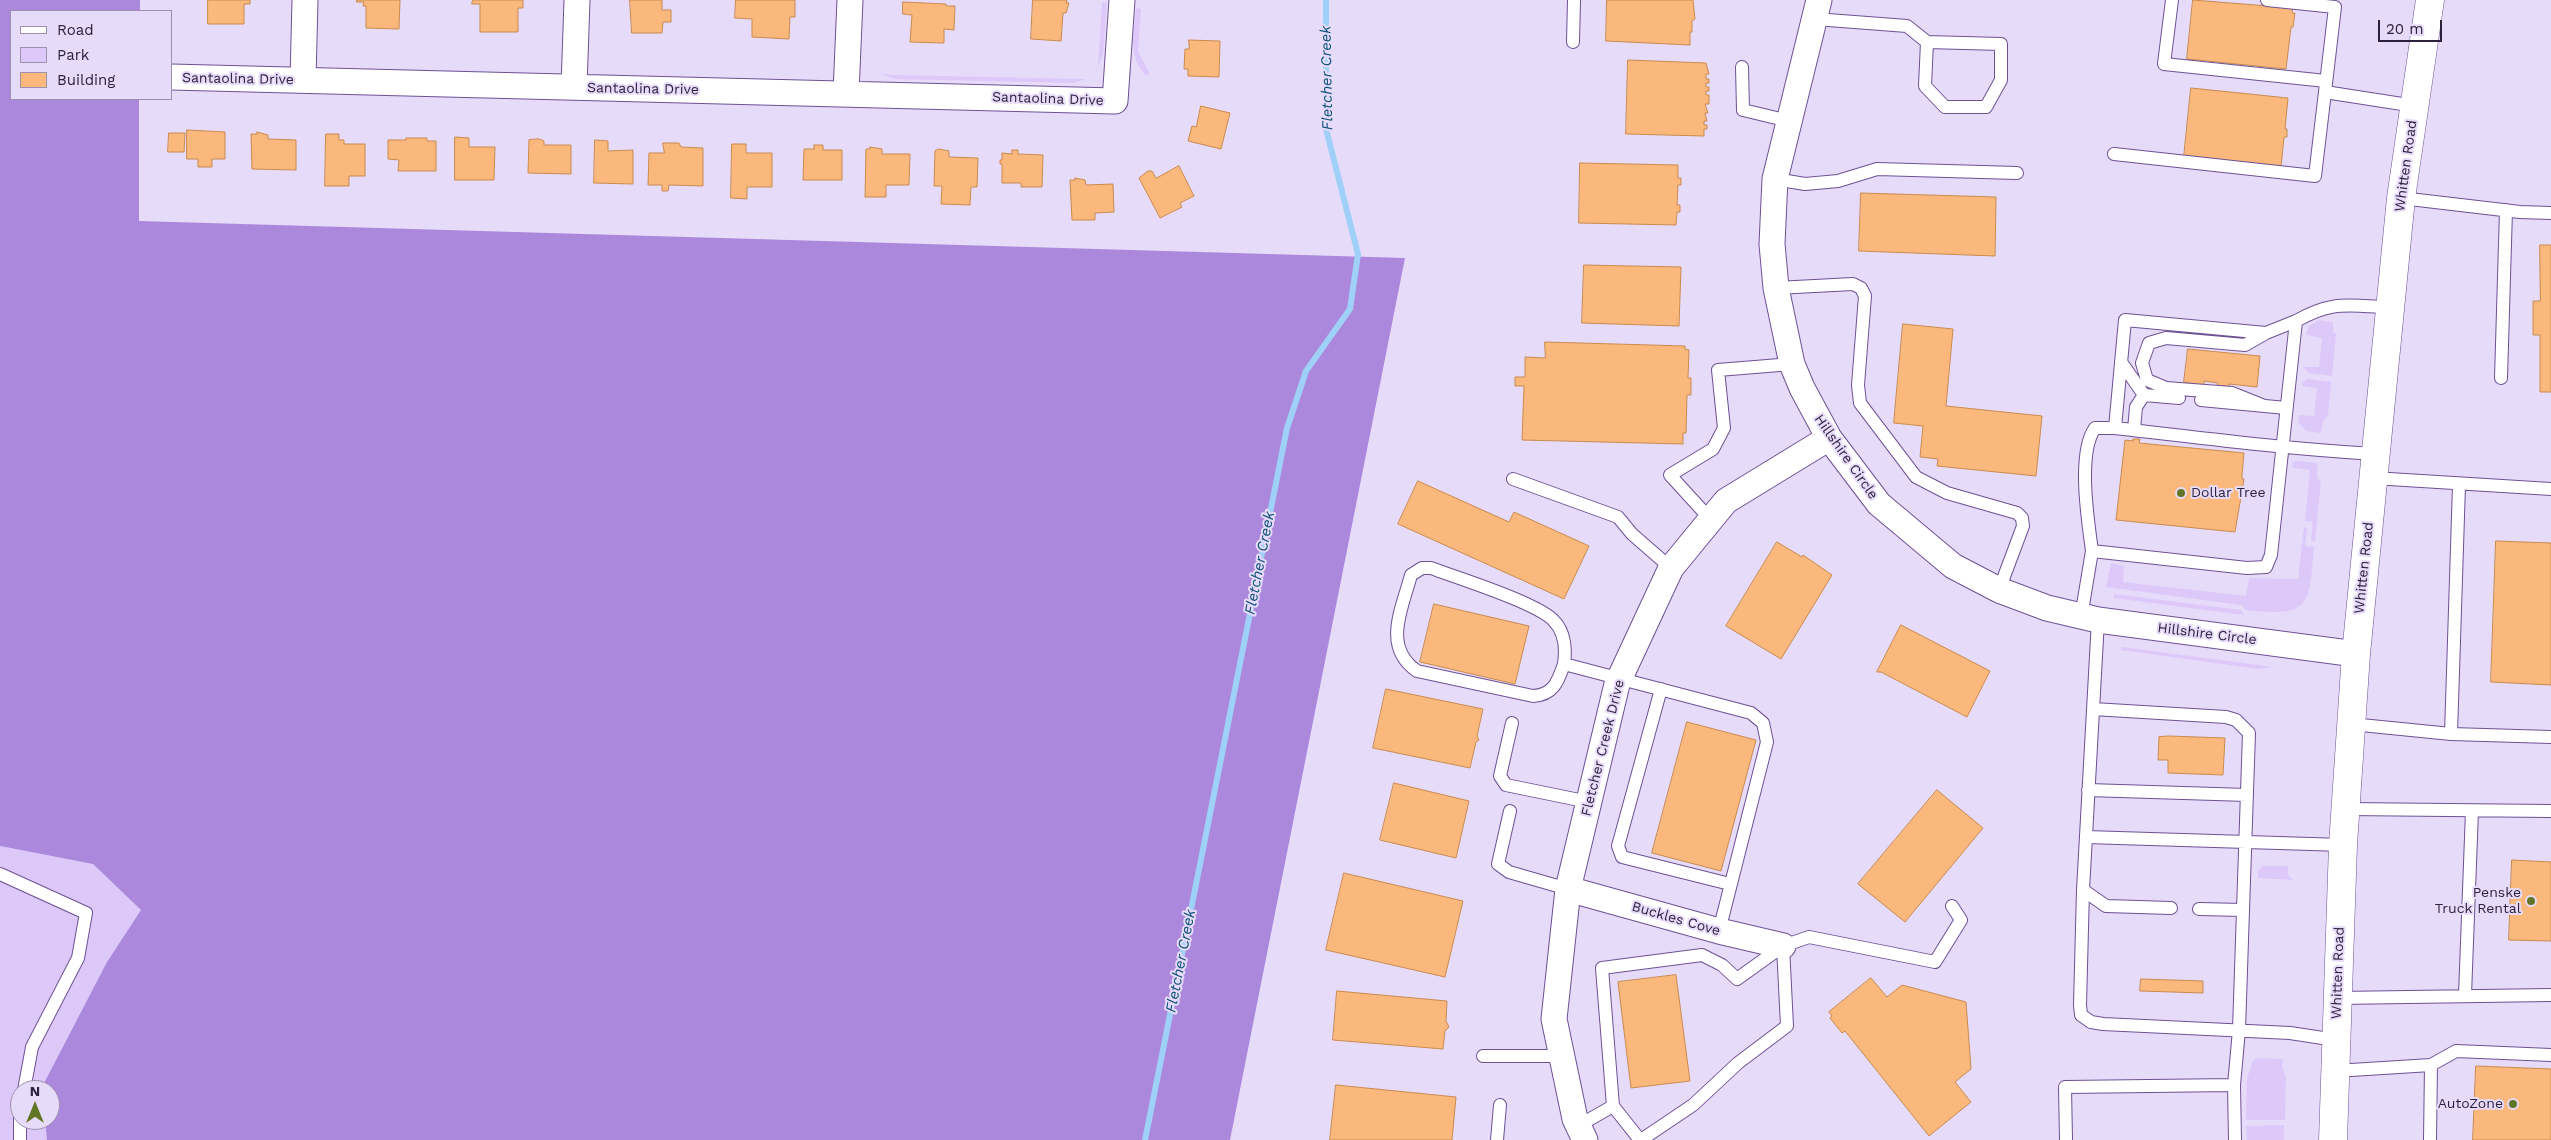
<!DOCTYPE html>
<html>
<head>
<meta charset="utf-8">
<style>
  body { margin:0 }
  #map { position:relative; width:2551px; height:1140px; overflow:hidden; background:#e7dbfa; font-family:"Work Sans",sans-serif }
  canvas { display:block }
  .legend { position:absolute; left:10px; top:10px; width:162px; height:90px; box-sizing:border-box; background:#e7dbfa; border:1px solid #9d91af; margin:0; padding:6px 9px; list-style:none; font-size:15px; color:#2d213e }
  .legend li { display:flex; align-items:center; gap:10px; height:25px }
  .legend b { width:25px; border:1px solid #9d91af }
  .north { position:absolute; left:10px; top:1080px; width:50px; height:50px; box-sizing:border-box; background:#e7dbfa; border:1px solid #9d91af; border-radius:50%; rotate:0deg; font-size:14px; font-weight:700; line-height:20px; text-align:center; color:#2d213e }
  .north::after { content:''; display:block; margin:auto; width:18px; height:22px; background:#617525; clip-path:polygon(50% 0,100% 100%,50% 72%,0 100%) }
  .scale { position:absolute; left:2378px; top:20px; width:64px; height:22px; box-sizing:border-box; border:2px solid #2d213e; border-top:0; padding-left:6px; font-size:15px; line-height:18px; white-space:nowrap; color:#2d213e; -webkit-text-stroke:4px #e7dbfa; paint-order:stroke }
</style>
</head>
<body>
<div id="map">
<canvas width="2551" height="1140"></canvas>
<ul class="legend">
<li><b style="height:6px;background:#fff"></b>Road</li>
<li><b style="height:14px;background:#dcc9f9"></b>Park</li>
<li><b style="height:14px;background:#fab87c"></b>Building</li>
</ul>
<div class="north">N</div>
<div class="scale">20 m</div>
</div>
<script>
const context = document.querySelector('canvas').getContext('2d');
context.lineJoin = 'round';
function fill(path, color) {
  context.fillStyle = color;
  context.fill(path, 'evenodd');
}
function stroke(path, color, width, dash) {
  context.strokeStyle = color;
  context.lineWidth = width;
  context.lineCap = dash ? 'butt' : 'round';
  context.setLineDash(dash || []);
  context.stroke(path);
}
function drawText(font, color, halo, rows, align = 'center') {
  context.font = font + ' "Work Sans",sans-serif';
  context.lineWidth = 4;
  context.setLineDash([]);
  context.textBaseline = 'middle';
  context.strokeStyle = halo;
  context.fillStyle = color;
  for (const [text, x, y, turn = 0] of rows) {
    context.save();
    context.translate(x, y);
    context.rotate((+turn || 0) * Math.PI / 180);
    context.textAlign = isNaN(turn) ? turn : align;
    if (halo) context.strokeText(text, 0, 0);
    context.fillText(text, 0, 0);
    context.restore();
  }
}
fill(new Path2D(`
  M1102,2L1107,3L1103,54L1098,67Z
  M1136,8L1141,9L1138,52L1150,74L1146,76C1127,54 1134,35 1136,8Z
  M879,73L892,75L1086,79L1073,83L894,79Z
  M2319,320L2333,322V332L2336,334L2332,376L2309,373L2303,367H2319L2322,338L2306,335L2309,326Z
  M2308,379L2331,382L2328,415L2323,421L2321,433L2306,431L2298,422L2299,415L2314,416L2317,388L2303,386L2301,383Z
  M2295,461L2318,463L2317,477L2321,483L2315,542L2311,541L2313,522L2305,521L2310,470L2293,468L2292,463Z
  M2304,527L2307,528L2305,546L2314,547C2309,607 2310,617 2246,610L2241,605L2106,587L2111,563L2124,566L2123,582L2246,596L2249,578L2298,579Z
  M2114,594L2241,610L2244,615L2114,598Z
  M2122,647L2273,667L2259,669L2121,650Z
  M0,846L93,864L141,910L107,962L41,1090H20V1120H45L47,1140H0Z
  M2262,866H2288V875L2293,880L2258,878V871Z
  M2259,1058L2283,1059L2282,1068L2286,1076L2285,1120H2246L2247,1078L2253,1060Z
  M2284,1125V1140H2247L2246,1126Z`), '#dcc9f9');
fill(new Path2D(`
  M0,0H140V11H11V99H139V221L1405,258L1230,1140H47L45,1120H50V1090L41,1089L107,962L141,910L93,864L0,846Z`), '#ab88dc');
stroke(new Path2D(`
  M1145,1140L1287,428L1306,371L1350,309L1358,254L1326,129V0`), '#9fd0f7', 6);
const building = new Path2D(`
  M208,0H250V4H244V24H208Z
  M357,0H400L399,29L366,28V6H363L364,2H357Z
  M473,0H523V8H518V32H480V4H472Z
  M630,0H662V10H671V22H663L662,33H632Z
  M736,0H795V17H790L789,39L752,37V19L735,18Z
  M1033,0H1067L1066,3H1069L1066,13H1063L1061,41L1031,39Z
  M1607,0H1693L1695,19L1692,21V32H1690V45L1606,41Z
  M2193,0L2293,8L2292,13H2295L2293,27H2291L2286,69L2187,59Z
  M903,2L946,4V6H955L954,30L944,29V43L910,42L912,15L903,14Z
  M1189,40L1220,41L1219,77L1188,76V69H1184L1185,49H1189Z
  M1628,60L1706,63L1709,74H1706V79H1709V83H1706V87H1709V91H1706V95H1709V104H1705L1708,113H1705L1707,121H1704V125H1707V129H1704V136L1626,134Z
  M2191,88L2288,98L2285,129H2287V137H2284L2281,167L2184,157Z
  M1201,106L1230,113L1221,149L1188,141L1192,126L1196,127Z
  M187,130L225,132V159H212V167H198V159H187Z
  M257,132L268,135V139L296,140V170L252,169L251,134H257Z
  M169,133H185L184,152H168Z
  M326,134H339V140H344V144H365V176H349V186H325Z
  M455,137L469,138V147H495L494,180H455Z
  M406,138H427V141H436V171H398L399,160L388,159V140H406Z
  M539,139L544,141V145H571V174L528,173L529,140Z
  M595,140L608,141V151L633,150V184L594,183Z
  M663,143H679L681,147L703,148V186L669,185L668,191H662V185H648L649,153H664Z
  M732,144H746V153H772V187H747V199L731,198Z
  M814,145H823V150H842V180H803L804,149H814Z
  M870,147L882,149V154H910L909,185H886V197H865L866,149H870Z
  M939,149L949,151V157L978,158L977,187H971L970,205L941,204L942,186H934L935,151Z
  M1012,150H1018V154L1043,155L1042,187H1021V183H1002V164H1000V160H1002V153L1012,154Z
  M1580,163L1678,165V178H1681V185H1678L1677,205H1680V212H1677L1676,225L1579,223Z
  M1179,166L1194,196L1180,203L1182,207L1160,218L1139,178L1148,171H1152L1156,178Z
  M1075,178L1085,180L1086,185L1113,184L1114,212L1095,213V220H1072L1070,180H1075Z
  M1861,193L1996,197L1995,256L1859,251Z
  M2540,245H2551V392H2540V335H2533V301H2540Z
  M1584,265L1681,267L1679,326L1582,323Z
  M1903,324L1953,329L1946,406L2042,416L2036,476L1937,466L1938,459L1920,457L1923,426L1894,423Z
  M1545,342L1685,346V349L1689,350L1688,378H1691V395H1687L1686,433H1683V444L1522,440L1524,386H1515V377H1525V357L1545,358Z
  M2188,349L2260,356L2257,387L2229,384V389L2217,387L2218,383L2204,381V386L2184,382Z
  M2133,439H2140L2139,443L2244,453L2242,475V479H2244L2235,532L2116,520L2125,440L2133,441Z
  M1418,481L1509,522L1514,512L1589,546L1564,599L1398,524Z
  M2496,541L2551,543V685L2491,682Z
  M1777,542L1802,557L1803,555L1832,575L1781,659L1726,626Z
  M1434,604L1529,626L1515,684L1420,662Z
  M1901,625L1990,671L1967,717L1881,672H1877Z
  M1386,689L1483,709L1477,736L1479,740L1476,742L1470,768L1373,748Z
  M1687,722L1756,740L1721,871L1652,853Z
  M2169,736L2225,738L2223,775L2168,773V760H2158L2159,737Z
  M1394,783L1469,801L1456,858L1380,840Z
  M1937,790L1983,828L1905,922L1858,884Z
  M2512,860L2551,862V941L2509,940Z
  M1344,873L1463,901L1445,977L1326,950Z
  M1676,975L1690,1081L1631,1088L1618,982Z
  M1871,978L1887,997L1902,985L1966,1002L1971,1069L1955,1082L1971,1102L1929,1136L1845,1031L1842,1033L1830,1018L1832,1016L1829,1012Z
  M2141,979L2203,981V993L2140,991Z
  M1337,991L1447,1001L1446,1021L1449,1027L1445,1031L1443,1049L1333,1040Z
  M2476,1066L2551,1069V1140H2473Z
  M1336,1085L1456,1097L1452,1140H1330Z`);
fill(building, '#fab87c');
stroke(building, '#c98a4e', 1);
const lane = new Path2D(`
  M2172,0L2164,64L2326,81
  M2267,0L2335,7L2325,92L2415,106
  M1815,19L1907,26L1927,42L1925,86L1945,107H1986L2001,80V44L1927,42
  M1573,42L1574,0
  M1742,67L1743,110L1789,121
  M2114,154L2315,176L2325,92
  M1775,179L1805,184L1838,181L1877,169L2017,173
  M2401,198L2520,212L2551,213
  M1776,288L1853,284L1861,288L1865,296L1858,385L1860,403L1916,477L1947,493L2017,513L2022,518L2023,526L1999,590
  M2121,362L2144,395L2179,398
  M2501,378L2506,210
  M2201,400L2286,408
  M2262,405L2232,393L2166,388L2147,380L2142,363L2149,343L2166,338L2245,345L2266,333
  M2115,428L2125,320L2266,333L2296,321
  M2134,430L2136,407L2144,395
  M2375,454C2288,449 2201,438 2115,428H2095C2077,453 2088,521 2092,551L2247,568L2266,567L2271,555C2279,477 2287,399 2296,321C2333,300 2348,306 2389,307
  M2373,478L2551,489
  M1513,479L1618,517L1632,534L1671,568
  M1711,520L1670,475L1713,449L1724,428L1718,370L1792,364
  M2081,617L2092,551
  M2098,620L2083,890L2106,906L2171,908
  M1564,664C1558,682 1553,695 1533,696L1417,671C1382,647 1402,609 1411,575L1422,568H1431C1457,578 1538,603 1554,621C1565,632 1566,650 1564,664L1751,713L1763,723L1767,742L1719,931
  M1661,689L1618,846L1622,857L1730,884
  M2093,709L2226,717L2236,720L2249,733L2243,910L2199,909
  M1512,723L1500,776L1506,785L1589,802
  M2351,724L2451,734L2551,737
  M2451,734L2459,485
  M2088,790L2247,795
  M2346,809L2551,811
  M1510,811L1498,864L1509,872L1568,889
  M2086,837L2343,845
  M0,874L86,913L78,958L32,1047L24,1090
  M2083,890L2080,1005L2081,1015L2091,1022L2103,1024L2290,1033L2336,1040
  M2465,995L2472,811
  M2337,998L2551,995
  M1483,1056H1562
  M2431,1065L2456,1051L2551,1055
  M2335,1071L2431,1065L2430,1140
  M1613,1106L1640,1140
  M1578,1126L1613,1106L1602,968L1702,955L1722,965L1737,979L1783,946L1809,937L1935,962L1961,920L1952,906
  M20,1140V1113
  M1497,1140L1500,1105
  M1641,1140L1693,1105L1738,1063L1787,1026L1783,946
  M2066,1140L2065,1087L2234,1085
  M2235,1140L2234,1085L2239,1030L2243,910`);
const street = new Path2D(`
  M1819,0L1775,179L1772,244L1776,288L1792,364L1802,388L1829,438L1879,504L1953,566L1999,590L2047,608L2098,620L2356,654
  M171,77L1115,101L1122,0
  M303,80L305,0
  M574,87L577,0
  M846,93L850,0
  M1568,889L1719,931L1783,946
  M1585,1140L1575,1119L1554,1019L1568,889L1617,684L1671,568L1726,501L1829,438`);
const secondary = new Path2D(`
  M2333,1140L2343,845L2356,654L2401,198L2430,0`);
stroke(lane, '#6e5194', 14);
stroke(street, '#6e5194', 27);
stroke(secondary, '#6e5194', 29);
stroke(lane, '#fff', 12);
stroke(street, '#fff', 25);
stroke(secondary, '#fff', 28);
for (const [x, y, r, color] of [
  [2181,493,5,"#617525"],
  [2531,901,5,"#617525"],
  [2513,1104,5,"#617525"]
]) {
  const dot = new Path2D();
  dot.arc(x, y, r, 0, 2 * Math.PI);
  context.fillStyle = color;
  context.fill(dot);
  stroke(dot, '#e7dbfa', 2);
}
drawText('14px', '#2d213e', '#e7dbfa', [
  ["Santaolina Drive",238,79,1],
  ["Santaolina Drive",643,89,1],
  ["Santaolina Drive",1048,99,2],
  ["Whitten Road",2406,166,-82],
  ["Hillshire Circle",1846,457,55],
  ["Whitten Road",2364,568,-84],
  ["Hillshire Circle",2207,634,7],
  ["Fletcher Creek Drive",1603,748,-76],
  ["Buckles Cove",1676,919,16],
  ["Whitten Road",2338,973,-88]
]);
drawText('14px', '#2d213e', '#e7dbfa', [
  ["Dollar Tree",2191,493,"left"],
  ["Penske",2521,893],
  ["Truck Rental",2521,909],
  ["AutoZone",2503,1104]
], 'right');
drawText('italic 15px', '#0e517a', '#e7dbfa', [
  ["Fletcher Creek",1327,78,-91],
  ["Fletcher Creek",1260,563,-79],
  ["Fletcher Creek",1181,961,-79]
]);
</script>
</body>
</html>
